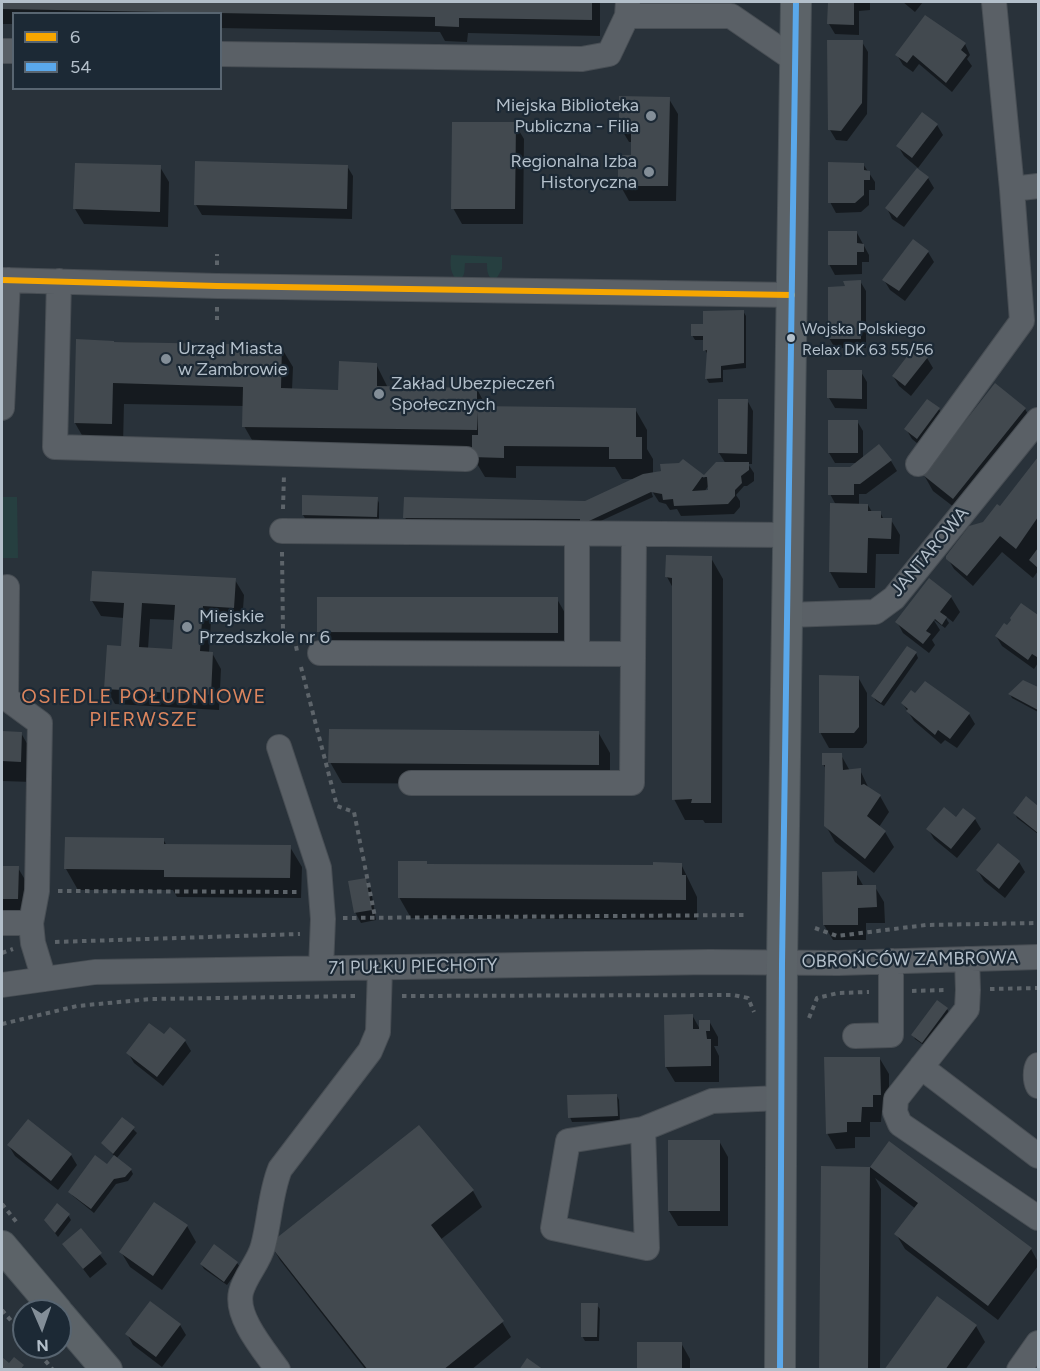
<!DOCTYPE html>
<html>
<head>
<meta charset="utf-8">
<style>
  body { margin:0 }
  #map { position:relative; width:1040px; height:1371px; overflow:hidden; background:#29323a; font-family:Figtree,sans-serif }
  canvas { display:block }
  .frame { position:absolute; inset:0; border:3px solid #b3bfca; pointer-events:none }
  .legend { position:absolute; left:12px; top:12px; width:210px; height:78px; box-sizing:border-box; background:#1c2935; border:2px solid #586571; margin:0; padding:8px 10px; list-style:none; font-size:18px; color:#b3bfca }
  .legend li { display:flex; align-items:center; gap:12px; height:30px }
  .legend b { width:30px; border:2px solid #586571 }
  .north { position:absolute; left:12px; top:1299px; width:60px; height:60px; box-sizing:border-box; background:#1c2935; border:2px solid #586571; border-radius:50%; rotate:178deg; font-size:16px; font-weight:700; line-height:24px; text-align:center; color:#b3bfca }
  .north::after { content:''; display:block; margin:auto; width:21px; height:27px; background:#838e98; clip-path:polygon(50% 0,100% 100%,50% 72%,0 100%) }
</style>
</head>
<body>
<div id="map">
<canvas width="1040" height="1371"></canvas>
<div class="frame"></div>
<ul class="legend">
<li><b style="height:8px;background:#f7a600"></b>6</li>
<li><b style="height:8px;background:#5aa8eb"></b>54</li>
</ul>
<div class="north">N</div>
</div>
<script>
const context = document.querySelector('canvas').getContext('2d');
context.lineJoin = 'round';
function fill(path, color) {
  context.fillStyle = color;
  context.fill(path, 'evenodd');
}
function stroke(path, color, width, dash) {
  context.strokeStyle = color;
  context.lineWidth = width;
  context.lineCap = dash ? 'butt' : 'round';
  context.setLineDash(dash || []);
  context.stroke(path);
}
function drawText(font, color, halo, rows, align = 'center') {
  context.font = font + ' Figtree,sans-serif';
  context.lineWidth = 4.5;
  context.setLineDash([]);
  context.textBaseline = 'middle';
  context.strokeStyle = halo;
  context.fillStyle = color;
  for (const [text, x, y, turn = 0] of rows) {
    context.save();
    context.translate(x, y);
    context.rotate((+turn || 0) * Math.PI / 180);
    context.textAlign = isNaN(turn) ? turn : align;
    if (halo) context.strokeText(text, 0, 0);
    context.fillText(text, 0, 0);
    context.restore();
  }
}
fill(new Path2D(`
  M451,255L502,257V269L495,281C487,277 487,271 487,263H465C464,271 466,276 458,281C450,274 450,265 451,255Z
  M2,497H17L18,558H2Z`), '#263f40');
fill(new Path2D(`
  M2,2H600V36L468,33L467,42L445,41L440,32L220,28V14H14V24H2Z
  M833,2H870V10L859,11V35L835,34L829,24Z
  M903,2H923L915,12Z
  M862,42L868,52L867,114L847,141L836,140L830,130Z
  M965,44L970,55L967,59L972,66L952,92L919,64L913,72L903,65L897,55Z
  M669,99L678,114L676,201H629L620,185L633,156V142H629L620,127Z
  M515,124L524,139L523,224H462L453,208Z
  M937,125L943,135L918,168L904,156L898,146Z
  M863,164L875,182V190H869V205L861,212L836,213L830,202Z
  M347,166L353,176L352,219L202,215L196,205Z
  M160,167L169,182L168,227L84,224L75,209Z
  M928,178L934,188L904,227L892,219L887,208Z
  M857,233L869,255V262H862V274L835,275L829,264Z
  M913,241L928,252L934,262L905,301L890,290L884,280Z
  M860,281L866,291V348H835L829,338L847,288Z
  M743,311L746,316V368L723,370V382L709,383L706,378L708,355L705,350V340H695L692,335L705,325Z
  M114,342L281,347L293,367L292,390L340,391L376,364L388,388L477,389L487,408L635,409L647,430V449L653,459V474L680,464L683,461L704,478L716,464H726L719,453L720,400H747L753,411L752,464H748L754,473V481L747,486H744L736,495L740,501V507L734,514L681,516L677,509L670,510L666,504L659,502L652,491H651L653,497L592,525L407,522L405,517L585,502L635,479H622L615,467L516,466V478L485,477L473,457L256,447L244,426V406L124,404L123,444H87L75,423ZM709,485L710,492H704Z
  M927,358L933,368L911,396L899,386L893,376Z
  M861,372L867,382V409L835,408L829,398Z
  M939,409L944,419L923,448L912,439L906,429Z
  M1025,409L1034,424L963,514L933,491L924,475Z
  M857,421L863,431V458L891,461L897,471L866,494H859V505H868L872,512H880L884,520H891L900,535L899,554H876L875,588H839L830,572L836,505L830,494L851,468L857,463H835L829,453Z
  M1038,459V571L1033,578L1002,552L973,586L954,569L948,559L1000,508Z
  M303,497L377,498L379,503V521L306,520L303,515Z
  M711,558L723,579L722,823H705L703,820H685L674,799L673,588L667,577Z
  M235,580L244,595L242,623L211,621L209,653H212L221,669L219,710L115,704L106,688L122,648L124,618L101,616L92,601ZM150,619L175,620L174,651L148,649Z
  M951,597L960,612L953,622L944,615L949,623L945,628L933,619L940,630L932,640L935,645L929,653L903,633L897,622Z
  M557,599L569,620V653L330,652L319,631Z
  M1021,605L1038,617V663L1034,669L1002,646L996,636L1008,627Z
  M916,653L918,658L884,706L876,701L873,696Z
  M858,677L867,693V743L863,748H829L820,732Z
  M1023,681L1038,689V712L1012,698L1010,694Z
  M903,704L969,714L975,724L957,748L945,740L941,744L914,721Z
  M2,732L21,733L33,754L32,782L2,781Z
  M598,732L610,753V785L342,783L330,762Z
  M841,755L850,771L860,770L869,789L880,796L889,812L879,827L885,832L894,847L874,873L835,842L826,826L827,771L823,764Z
  M1026,798L1038,808V834L1017,818L1015,813Z
  M956,819H975L981,829L957,858L934,839L928,829Z
  M163,839L167,846L290,847L302,867L301,898L177,897L173,890H78L66,869Z
  M1019,862L1025,872L1005,898L984,881L978,871Z
  M681,864L697,897V920L411,918L399,897L428,865L654,866Z
  M2,867L18,868L27,883L26,914H2Z
  M856,873L864,887H875L884,902L885,923H866V940H833L824,925Z
  M366,880L371,890L376,920L361,923L355,912Z
  M947,1009L950,1014L925,1046L915,1039L913,1035Z
  M692,1015L701,1031L709,1021L718,1037V1046H714L719,1056V1082H675L666,1067Z
  M185,1041L191,1051L163,1086L134,1063L128,1053Z
  M880,1059L889,1074V1110H882L881,1122H870V1137H855V1148L836,1149L827,1133Z
  M617,1096L619,1100L620,1121L572,1122L570,1117Z
  M123,1119L137,1133L116,1159L131,1170L133,1174L128,1181L116,1184L94,1213L73,1196L70,1192L108,1166L115,1157L103,1143Z
  M28,1121L71,1155L77,1165L58,1190L15,1156L9,1146Z
  M418,1127L473,1191L482,1207L440,1240L502,1322L511,1337L471,1370H366L280,1260L271,1245Z
  M719,1141L728,1157V1226H678L669,1211Z
  M871,1167L1031,1249L1038,1262V1266L998,1320L905,1249L896,1234L916,1209L875,1178L881,1189L880,1370H821L823,1168Z
  M154,1204L187,1226L196,1242L162,1290L130,1267L121,1252Z
  M68,1215L71,1220L58,1237L49,1225Z
  M81,1230L107,1264L90,1278L64,1244Z
  M237,1263L240,1267L227,1285L204,1269L201,1264Z
  M597,1305L600,1309L599,1341H585L582,1336Z
  M180,1325L186,1335L162,1367L133,1345L127,1334Z
  M976,1326L985,1342L965,1370H886Z
  M681,1343L690,1359V1370H639Z`), '#0007');
fill(new Path2D(`
  M2,2H592V20L459,18V27L435,26V17L2,9Z
  M828,2H854V25L827,24Z
  M925,15L966,43L961,50L967,55L946,83L913,55L907,63L895,55Z
  M827,40H863L862,103L841,131L828,130Z
  M619,96L670,97L668,186H618V155H631V127H619Z
  M922,112L938,124L912,158L896,146Z
  M452,122H516L515,209H451Z
  M195,161L348,165L347,209L194,205Z
  M828,162L864,163V170L870,171V180H864V195L855,203H828Z
  M75,163L161,165L160,212L73,209Z
  M917,168L929,177L897,218L885,208Z
  M828,231H857V243L864,244V252H857V265H828Z
  M913,239L929,251L899,291L882,280Z
  M861,280V339H828V287L845,286L843,281Z
  M744,310V363L721,366V378L705,379L707,350L703,351V336H691V324H703V311Z
  M76,339L114,341V342L282,345L281,388L338,390L339,361L377,363V386L477,388V406L636,408V437H642V459H609V447L504,446V458L472,457V435H478V412L477,430L242,427L243,387L113,383L112,424L74,423Z
  M915,346L928,357L905,386L892,376Z
  M827,370H862V399L827,398Z
  M995,383L1026,408L953,499L923,475Z
  M718,399H748L747,454L718,453Z
  M927,399L940,408L917,439L904,429Z
  M828,420H858V453H828Z
  M879,444L892,460L860,484H854V495H828V467H850Z
  M1038,457V517L1016,549L1000,536L967,576L946,559V556L969,526L983,522L997,504L1000,506Z
  M683,459L704,475L716,462H749V470L741,476L742,483L735,490V496L728,504L674,506L673,499L663,500L662,494L651,492L589,521L580,522V519L403,518L404,497L585,501L643,474L661,471L660,464L679,463ZM702,477H707L708,490L692,491Z
  M302,495L378,497L377,517L302,515Z
  M830,503L868,504V511H881V518H892L891,539L868,538L867,573L829,572Z
  M1038,548V568L1029,560Z
  M666,555L712,556L711,803H691L692,799L672,800V578L665,577Z
  M92,571L236,578L234,608L203,606L200,651L213,652L211,695L104,689L107,645L121,646L124,603L90,601ZM142,603L175,605L172,649L139,647Z
  M929,578L952,596L940,612L947,617L942,625L935,619L926,631L931,634L923,644L895,622Z
  M317,597H558V633L317,632Z
  M1021,603L1038,615V654L1037,657L1032,654L1028,660L995,636L1004,623L1007,625L1011,620L1010,618Z
  M907,646L917,652L881,703L871,696Z
  M819,675L859,676V727L854,733H819Z
  M1023,680L1038,687V710L1008,694Z
  M925,681L970,713L950,739L938,730L935,735L906,711L908,709L901,703L911,690L915,693Z
  M329,729L599,731V765L328,763Z
  M2,731L22,732L21,762L2,761Z
  M822,753H842L843,770L861,768V785L864,784L881,795L867,816L886,831L865,859L824,826L825,765H822Z
  M1026,796L1038,806V833L1013,813Z
  M944,807L956,817L963,808L976,818L951,849L926,829Z
  M65,837L164,838V844L291,845L290,878L164,877V870L64,869Z
  M998,843L1020,861L999,889L976,870Z
  M398,861H427V864L653,865V862L682,863V875H686V900L398,898Z
  M2,866H19L18,899H2Z
  M857,871V885H876L877,907L858,908V925H823L822,872Z
  M366,878L372,910L354,913L348,881Z
  M937,1000L948,1008L922,1043L911,1035Z
  M693,1014V1029H699V1020H710V1031H706L707,1039H711V1066L665,1067L664,1015Z
  M149,1023L164,1034L170,1027L186,1040L157,1077L126,1053Z
  M824,1057H880L881,1095H873V1107H862L861,1122H847V1132L826,1134Z
  M617,1094L618,1116L568,1118L567,1095Z
  M122,1117L135,1127L113,1154L101,1143Z
  M28,1119L72,1154L51,1181L7,1145Z
  M419,1125L474,1190L431,1225L504,1321L443,1370H368L269,1244Z
  M668,1140H720V1211H668Z
  M889,1141L1032,1248L988,1306L894,1234L918,1203L870,1167Z
  M95,1155L107,1164L114,1155L132,1169L125,1177L114,1179L91,1209L68,1192Z
  M821,1166L870,1167L868,1370H819Z
  M154,1202L188,1225L153,1276L119,1252Z
  M57,1203L70,1214L55,1233L44,1220Z
  M81,1228L102,1253L83,1269L62,1244Z
  M214,1244L238,1262L224,1282L200,1264Z
  M937,1296L977,1325L945,1370H884Z
  M150,1301L181,1324L156,1357L125,1334Z
  M581,1303H598L597,1337H581Z
  M637,1342H682V1370H637Z
  M2,1357L9,1363L14,1357L24,1365L20,1370H2Z
  M527,1358L544,1370H519Z`), '#42494f');
const minor = new Path2D(`
  M994,2L1012,189L1038,186
  M627,16H731L795,60
  M2,51H14
  M220,54L582,59L609,54L627,16L628,2
  M2,280L217,286L792,295
  M59,281L55,447L466,459
  M2,408L8,280
  M918,464L1022,321L1012,189
  M282,531L789,535
  M7,587L6,698L40,723L37,891L31,923L33,943L44,979
  M787,615L875,612L894,598L1038,420
  M320,653L633,654
  M577,654V535
  M279,747L319,868L323,919L321,968
  M411,783H632L634,535
  M2,923H31
  M967,959L968,990L967,1009L896,1099L895,1112L900,1124L1038,1218
  M2,985L95,972L709,962L838,963L1038,957
  M855,1036L891,1035V961
  M1038,1065C1035,1070 1035,1080 1038,1086
  M921,1067L1038,1156
  M643,1129L647,1248L553,1228L568,1141L643,1129L712,1101L780,1098
  M278,1370C264,1350 235,1317 241,1292C245,1276 259,1262 263,1246C270,1220 270,1194 280,1169L370,1051L378,1032L380,968
  M1019,1370L1038,1343`);
const major = new Path2D(`
  M2,1246L57,1311
  M60,1315L107,1370
  M780,1370L782,963L796,2`);
stroke(minor, '#484e54', 26);
stroke(major, '#474f55', 32);
stroke(new Path2D(`
  M217,265V254
  M217,307V320
  M283,509L284,474
  M282,552L283,631L296,646L297,651
  M301,667L337,806L354,812L375,917
  M58,891L300,892
  M343,918L745,915
  M815,928L837,936L926,925L1038,923
  M55,942L300,934
  M2,953L13,949
  M990,989L1038,988
  M912,991L947,990
  M402,996L733,995L748,998L754,1012
  M809,1018L817,998L838,993L869,992
  M2,1024L77,1006L151,999L358,996
  M2,1204L18,1224
  M2,1310L24,1336
  M34,1347L53,1370`), '#5d646a', 4, [4.5, 4.5]);
stroke(minor, '#5a6066', 24);
stroke(major, '#5c6368', 30);
stroke(new Path2D(`
  M2,280L217,286L792,295`), '#f7a600', 6);
stroke(new Path2D(`
  M780,1370L782,963L796,2`), '#5aa8eb', 6);
for (const [x, y, r, color] of [
  [651,116,6,"#838e98"],
  [649,172,6,"#838e98"],
  [791,338,5,"#b3bfca"],
  [166,359,6,"#838e98"],
  [379,394,6,"#838e98"],
  [187,627,6,"#838e98"]
]) {
  const dot = new Path2D();
  dot.arc(x, y, r, 0, 2 * Math.PI);
  context.fillStyle = color;
  context.fill(dot);
  stroke(dot, '#1c2935', 2);
}
drawText('16px', '#b3bfca', '#1c2935', [
  ["Wojska Polskiego",802,329],
  ["Relax DK 63 55/56",802,350]
], 'left');
drawText('18px', '#b3bfca', '#1c2935', [
  ["Miejska Biblioteka",639,106,"right"],
  ["Publiczna - Filia",639,127,"right"],
  ["Regionalna Izba",637,162,"right"],
  ["Historyczna",637,183,"right"],
  ["Urząd Miasta",178,349],
  ["w Zambrowie",178,370],
  ["Zakład Ubezpieczeń",391,384],
  ["Społecznych",391,405],
  ["Miejskie",199,617],
  ["Przedszkole nr 6",199,638]
], 'left');
drawText('18px', '#b3bfca', '#1c2935', [
  ["JANTAROWA",930,552,-50],
  ["OBROŃCÓW ZAMBROWA",910,960,-1],
  ["71 PUŁKU PIECHOTY",413,967,-1]
]);
context.letterSpacing = '1.5px';
drawText('20px', '#db855e', '#1c2935', [
  ["OSIEDLE POŁUDNIOWE",144,697],
  ["PIERWSZE",144,720]
]);
context.letterSpacing = '0px';
</script>
</body>
</html>
